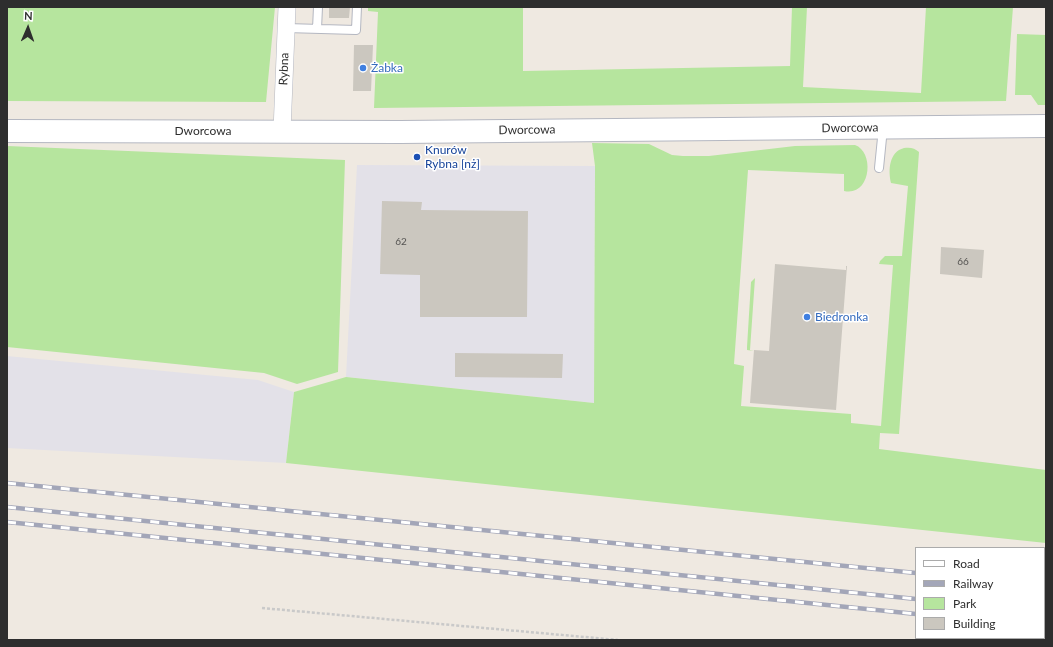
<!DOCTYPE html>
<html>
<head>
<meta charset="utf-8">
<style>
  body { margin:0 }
  #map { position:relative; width:1053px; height:647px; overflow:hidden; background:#efe9e1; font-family:Lato,sans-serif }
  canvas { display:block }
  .frame { position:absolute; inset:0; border:8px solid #2e2e2e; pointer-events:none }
  .legend { position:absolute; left:915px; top:547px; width:130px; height:92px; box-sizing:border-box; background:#fff; border:1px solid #ababab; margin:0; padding:5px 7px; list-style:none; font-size:12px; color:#2e2e2e }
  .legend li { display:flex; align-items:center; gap:8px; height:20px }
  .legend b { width:20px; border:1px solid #ababab }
  .north { position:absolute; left:8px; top:8px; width:40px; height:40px; -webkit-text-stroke:3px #fff; paint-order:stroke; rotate:2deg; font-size:11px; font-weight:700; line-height:16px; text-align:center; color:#2e2e2e }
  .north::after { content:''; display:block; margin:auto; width:14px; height:18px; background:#2e2e2e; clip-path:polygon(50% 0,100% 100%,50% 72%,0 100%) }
</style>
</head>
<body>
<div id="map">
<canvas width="1053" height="647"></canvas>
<div class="frame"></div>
<ul class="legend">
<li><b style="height:5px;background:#fff"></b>Road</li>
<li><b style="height:5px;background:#a3a6b8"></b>Railway</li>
<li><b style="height:11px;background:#b6e59e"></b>Park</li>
<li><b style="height:11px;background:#cbc7bf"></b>Building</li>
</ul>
<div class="north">N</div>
</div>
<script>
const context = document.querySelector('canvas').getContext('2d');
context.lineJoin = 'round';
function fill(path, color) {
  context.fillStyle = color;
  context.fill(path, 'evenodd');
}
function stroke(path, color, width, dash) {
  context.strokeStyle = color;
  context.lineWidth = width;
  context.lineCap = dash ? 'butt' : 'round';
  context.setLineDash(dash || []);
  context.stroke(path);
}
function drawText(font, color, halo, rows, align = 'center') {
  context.font = font + ' Lato,sans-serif';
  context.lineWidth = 3;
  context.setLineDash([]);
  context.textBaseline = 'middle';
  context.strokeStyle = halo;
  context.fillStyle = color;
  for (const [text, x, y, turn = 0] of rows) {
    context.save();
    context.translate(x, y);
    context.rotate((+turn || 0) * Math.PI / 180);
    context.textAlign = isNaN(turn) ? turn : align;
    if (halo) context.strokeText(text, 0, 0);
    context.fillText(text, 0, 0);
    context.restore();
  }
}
fill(new Path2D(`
  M357,165L595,166L594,403L346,377Z
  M7,356L258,380L294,392L286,463L7,448Z`), '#e3e1e8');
fill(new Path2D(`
  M7,7H275L266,102L7,101Z
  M368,7H523V71L790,66L792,7H807L803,87L921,93L926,7H1013L1006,101L374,108L378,12L368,11Z
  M1017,34L1046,35V105H1038L1031,95H1015Z
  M592,143L649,144L672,155L683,156H709L795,146L855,145C875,152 871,197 844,191V174L748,170L734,364L744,366L741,406L851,414V423L881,426L893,265L879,264L880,261L885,256H902L908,186L891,183C888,170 889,152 904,148C910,147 915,148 919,152L899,434L880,433L879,449L1046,470V543L286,463L294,392L346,377L594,403L595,166Z
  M7,146L345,160L338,372L297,384L264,373L7,347Z
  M755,278L750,350L754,351L747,350V347L751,282Z`), '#b6e59e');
fill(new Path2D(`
  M329,7H350L349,18H329Z
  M354,45H373L371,91H353Z
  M382,201L422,202L421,210L528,211L527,317H420V275L380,274Z
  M941,247L984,250L982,278L940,274Z
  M775,264L846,270V266H847L836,410L750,403L754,350L769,351Z
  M455,353L563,354L562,378L455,377Z`), '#cbc7bf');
const lane = new Path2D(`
  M286,28L356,30L357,7
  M317,29L318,7
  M879,168L883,128`);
const street = new Path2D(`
  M282,131L287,7`);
const secondary = new Path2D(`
  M7,131L400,132L1046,126`);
stroke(lane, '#b4b7c1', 10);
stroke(street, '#b4b7c1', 18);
stroke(secondary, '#b4b7c1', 24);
stroke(new Path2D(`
  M262,608L618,640`), '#c9c9c9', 2.5, [3, 2]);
stroke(lane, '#fff', 8);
stroke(street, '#fff', 17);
stroke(secondary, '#fff', 22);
const rail = new Path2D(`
  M7,483L916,573
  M7,507L916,599
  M7,522L916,614
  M1044,587H1046
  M1044,612H1046
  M1044,627H1046`);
stroke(rail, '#a3a6b8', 4.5);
stroke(rail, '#fff', 3, [9]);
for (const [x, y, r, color] of [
  [363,68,4,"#3f7fe0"],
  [417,157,4,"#1a4fb4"],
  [807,317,4,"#3f7fe0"]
]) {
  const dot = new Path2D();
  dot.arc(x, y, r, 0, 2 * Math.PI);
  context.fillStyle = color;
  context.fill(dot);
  stroke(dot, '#fff', 1.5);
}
drawText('10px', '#555452', null, [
  ["62",401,242],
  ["66",963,262]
]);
drawText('12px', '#366cbe', '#fff', [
  ["Żabka",371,68],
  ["Biedronka",815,317]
], 'left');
drawText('12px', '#2e2e2e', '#fff', [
  ["Rybna",284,69,-88],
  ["Dworcowa",850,128,-1],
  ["Dworcowa",527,130,-1],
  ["Dworcowa",203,131]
]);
drawText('12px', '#164399', '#fff', [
  ["Knurów",425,150],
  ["Rybna [nż]",425,164]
], 'left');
</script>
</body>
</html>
